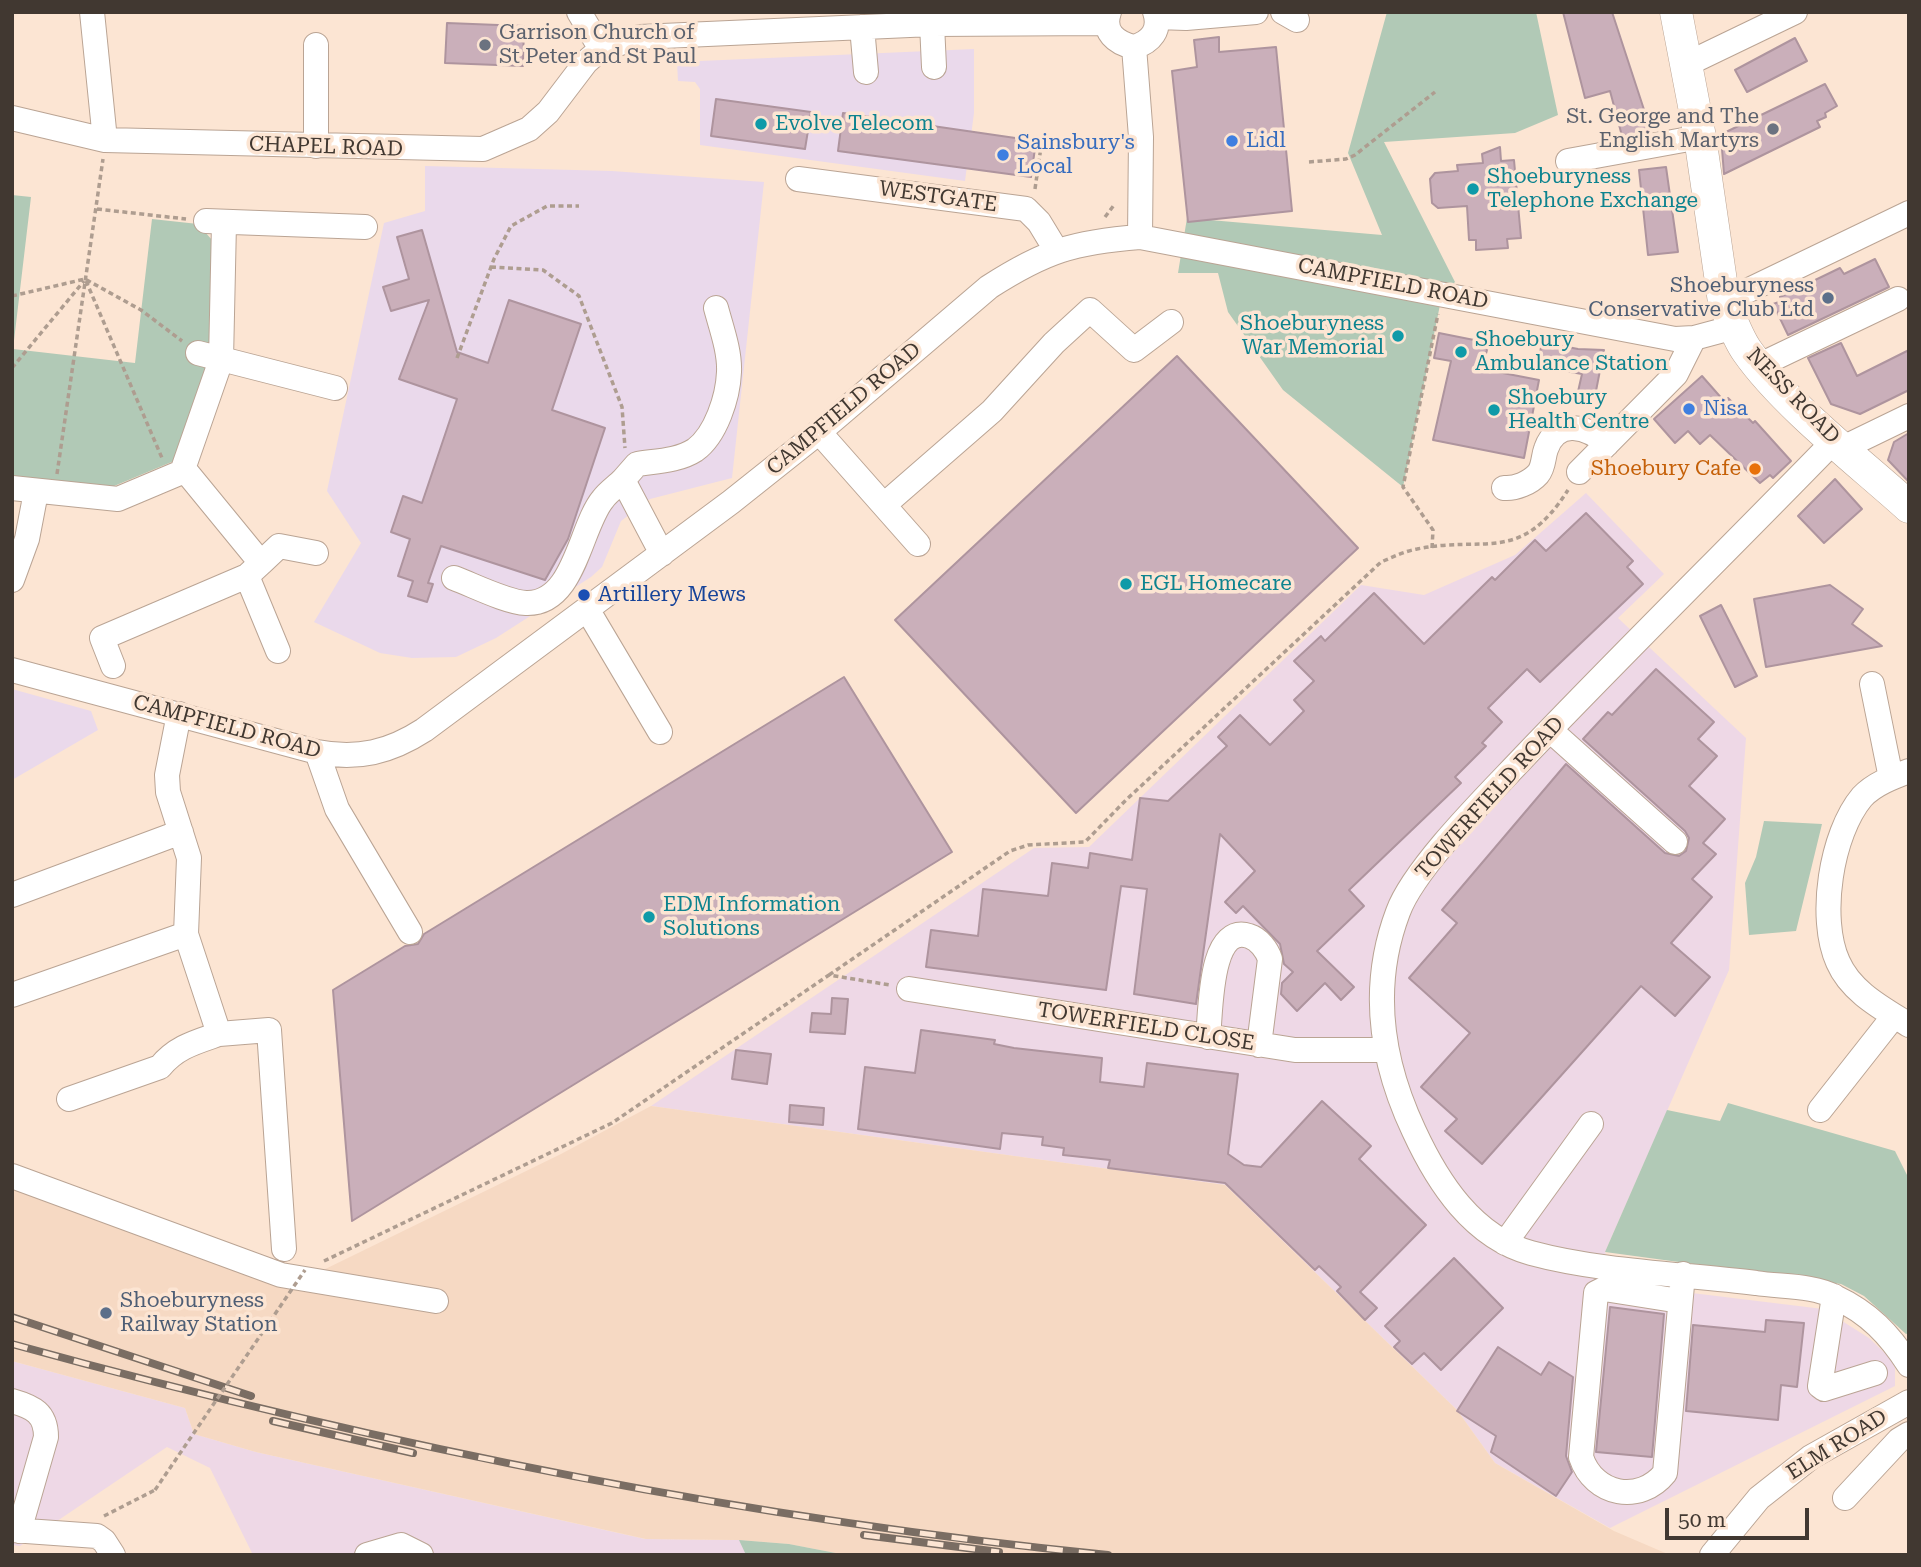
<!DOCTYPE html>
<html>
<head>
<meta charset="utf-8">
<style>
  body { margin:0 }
  #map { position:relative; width:1921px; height:1567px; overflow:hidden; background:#fce5d3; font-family:"Roboto Serif",serif }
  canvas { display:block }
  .frame { position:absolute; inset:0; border:14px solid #413831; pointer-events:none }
  .scale { position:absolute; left:1665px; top:1508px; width:144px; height:32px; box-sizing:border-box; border:4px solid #413831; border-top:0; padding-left:9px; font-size:21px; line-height:24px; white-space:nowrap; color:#413831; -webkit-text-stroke:5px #fce5d3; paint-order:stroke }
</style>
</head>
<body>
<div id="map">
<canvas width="1921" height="1567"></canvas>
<div class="frame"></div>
<div class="scale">50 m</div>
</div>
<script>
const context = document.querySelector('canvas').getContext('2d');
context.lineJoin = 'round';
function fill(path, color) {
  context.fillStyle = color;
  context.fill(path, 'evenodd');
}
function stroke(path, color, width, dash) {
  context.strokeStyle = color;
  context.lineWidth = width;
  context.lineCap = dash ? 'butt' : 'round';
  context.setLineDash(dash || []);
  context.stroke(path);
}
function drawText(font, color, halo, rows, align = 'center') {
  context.font = font + ' "Roboto Serif",serif';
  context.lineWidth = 7;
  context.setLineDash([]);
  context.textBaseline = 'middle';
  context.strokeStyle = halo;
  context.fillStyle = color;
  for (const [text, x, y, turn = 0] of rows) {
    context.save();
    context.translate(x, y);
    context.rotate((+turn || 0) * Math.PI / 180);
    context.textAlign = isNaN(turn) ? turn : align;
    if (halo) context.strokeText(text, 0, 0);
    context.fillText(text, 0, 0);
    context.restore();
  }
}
fill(new Path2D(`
  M974,49V113L965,181L700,145V89L695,82L678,81L677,62Z
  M425,166L612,171L764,182L732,478L650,499L621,521L602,567L591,577L496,638L456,657L412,658L380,653L314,622L361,543L327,491L384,223L425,211Z
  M12,689L91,711L98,730L12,780Z`), '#ead9eb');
fill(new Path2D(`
  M1586,493L1664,574L1618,618L1746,738L1729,970L1605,1252L1618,1284L1823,1309L1869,1338L1890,1358L1895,1368V1386L1610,1528L1495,1463L1457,1410L1225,1185L651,1106L1034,848L1089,847L1361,585L1424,595L1515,555Z
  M12,1361L185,1408L194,1434L256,1452L645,1539L739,1540L846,1555H253L210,1468L167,1447L20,1546L12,1545Z`), '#eed8e6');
fill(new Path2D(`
  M651,1106L1225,1185L1457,1410L1495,1463L1614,1531L1670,1555H846L789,1544L739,1540L646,1539L256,1452L194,1434L185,1408L12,1361V1166L313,1275L561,1154Z`), '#f6d9c3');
fill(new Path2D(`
  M1387,12H1536L1558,115L1515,133L1384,142L1455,282L1442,295L1403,487L1283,390L1228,312L1218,273H1178L1187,218L1382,235L1348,153Z
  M12,195L31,197L13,349L135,363L152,219L198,224L212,240L209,369L174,461L107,489L12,476Z
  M1764,821L1822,824L1796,931L1749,935L1745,883L1756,857Z
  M1728,1103L1895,1151L1909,1179V1333L1906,1334L1864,1296L1841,1284L1605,1252L1667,1110L1720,1121Z
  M739,1540L789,1544L846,1555H746Z`), '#b1c9b6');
const building = new Path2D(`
  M1563,12H1612L1651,131L1622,136L1610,91L1585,98Z
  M447,23L524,26L523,66L445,63Z
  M1219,37V52L1276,47L1292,211L1188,222L1172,71L1197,67L1194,40Z
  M1795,38L1807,61L1747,92L1735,70Z
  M1825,84L1837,106L1825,113L1826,117L1817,121L1820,127L1724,174L1722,149L1725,147L1726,132Z
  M716,99L811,112L805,149L711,136Z
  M843,113L1036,141L1031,177L838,151Z
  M1500,147L1501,161L1514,160L1521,238L1507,239L1508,248L1476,250V240H1469L1467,206L1438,208L1432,203L1430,179L1435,173L1458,171L1457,165L1483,163L1482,154Z
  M1666,167L1678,252L1648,255L1639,170Z
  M422,230L457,352L488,363L509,300L581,324L552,410L605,428L568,539L545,580L441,546L428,583L433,584L427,602L408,596L413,581L398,576L410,539L391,532L403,496L422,503L457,399L399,379L429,300L391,311L383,287L409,279L397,237Z
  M1875,259L1889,287L1788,335L1773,304L1782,301L1780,297L1840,268L1844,274Z
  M1439,333L1484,342L1488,346L1482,369L1539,380L1524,458L1433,440L1451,361L1434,358Z
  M1542,342L1578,349L1604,350L1595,396H1577L1582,374L1548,368L1540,353Z
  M1841,343L1857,376L1909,350V390L1860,414L1831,404L1808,358Z
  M1177,356L1358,548L1076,813L895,620Z
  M1702,376L1724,401L1728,398L1753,423L1755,421L1791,461L1773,478L1770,475L1760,483L1710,435L1700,444L1688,431L1675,443L1654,419Z
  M1909,433V482L1888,460L1894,442Z
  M1835,479L1862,509L1824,543L1798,516Z
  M1586,513L1633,561L1627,567L1643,584L1540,682L1527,669L1488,708L1502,722L1482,743L1486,746L1455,777L1461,783L1349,890L1364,906L1317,951L1354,987L1341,1000L1325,983L1297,1011L1281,994L1282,983L1293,972L1284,964L1280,944L1243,906L1236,913L1225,902L1255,871L1220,834L1196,1004L1134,994L1147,889L1121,886L1106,990L926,967L931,930L978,936L983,889L1048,896L1052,863L1088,868L1090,853L1132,860L1140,798L1168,801L1227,746L1218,737L1240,715L1270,745L1304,711L1294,700L1314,681L1294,661L1321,636L1325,641L1374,593L1424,644L1492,577L1495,580L1535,540L1546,551Z
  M1830,585L1863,609L1852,624L1882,646L1766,667L1754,599Z
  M1721,605L1757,676L1735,687L1700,616Z
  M1656,669L1714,722L1698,739L1717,756L1689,786L1725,819L1703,843L1716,854L1692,879L1712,897L1671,943L1710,977L1675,1016L1641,986L1482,1164L1445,1131L1457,1119L1421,1087L1470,1033L1409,978L1457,923L1442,910L1566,764L1665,853L1679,856L1686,851L1689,838L1685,831L1583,739L1608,712L1612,715Z
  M844,677L952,852L352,1221L333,990L405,946L418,944L424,934Z
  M832,998L848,999L845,1034L810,1032L812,1013L831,1014Z
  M921,1030L995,1040L994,1044L1014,1048L1102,1058L1100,1082L1144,1087L1147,1063L1238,1074L1228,1154L1244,1165L1261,1167L1322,1101L1371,1146L1359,1159L1426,1225L1360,1292L1377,1308L1365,1320L1337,1291L1341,1287L1319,1266L1315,1270L1225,1183L1108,1168L1110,1160L1063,1155L1064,1148L1042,1145L1043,1137L1002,1133L1000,1149L858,1129L865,1067L915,1073Z
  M736,1050L771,1054L767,1084L732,1079Z
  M790,1105L824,1108L823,1125L789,1122Z
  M1454,1258L1503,1308L1441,1370L1424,1353L1412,1364L1394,1347L1400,1341L1385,1326Z
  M1610,1307L1664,1314L1652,1457L1596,1452Z
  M1766,1320L1804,1323L1797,1387L1781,1385L1778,1420L1686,1411L1693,1325L1765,1332Z
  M1498,1347L1541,1375L1549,1362L1573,1377L1566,1456L1572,1472L1556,1496L1491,1452L1496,1436L1457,1411Z`);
fill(building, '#caafba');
stroke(building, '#ae949e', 2);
const minor = new Path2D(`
  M92,12L105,140
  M579,12L601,49
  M1109,12C1102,32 1116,43 1134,47C1151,42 1161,30 1155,12
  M1283,12L1297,20
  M1157,17L1186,18L1256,12
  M932,24L934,67
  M862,27L866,72
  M316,45V146
  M1134,47L1141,137L1140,237
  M1687,64L1795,12
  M12,118L105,140L483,149L529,129L548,112L586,62L601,49L640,37L932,24L1107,23
  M1568,161L1700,137
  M798,179L1026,209L1039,222L1056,250
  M206,221L365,227
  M1724,302L1909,213
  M198,353L335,388
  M1760,365L1898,299
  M819,432L918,544
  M1835,440C1731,547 1625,651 1522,759C1488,795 1414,868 1398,912C1370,986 1381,1061 1414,1131C1438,1183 1473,1237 1531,1253C1601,1272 1684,1274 1756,1283C1781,1287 1813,1285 1835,1297C1869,1313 1889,1334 1909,1365
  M1843,448L1909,416
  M184,469L261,563L279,546L316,553
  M1579,472L1676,374L1694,338
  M12,488L118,499L182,472L221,360L224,223
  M1504,488C1515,489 1530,483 1538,474C1544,467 1543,457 1546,449C1557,417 1588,427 1607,444
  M884,505L992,411L1054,343L1090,310L1134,350L1171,322
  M662,554L623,480L637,464C656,461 678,461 695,450C716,435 728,397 729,372C730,351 721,327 716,308
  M247,576L278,651
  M454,578C473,585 506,602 526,603C575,605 580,526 603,499C608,492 617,486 623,480
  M12,580L27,539L36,492
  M587,609L660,732
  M113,666L102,638L247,576L261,563
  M12,670L317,752C358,760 390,752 424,730L731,502L819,432L989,287C1045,251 1074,242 1140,237L1675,339L1694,338L1735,327
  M1872,684L1891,778
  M179,714L167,775L168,792L189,858L186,934L219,1034L269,1030L284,1249
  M1550,730L1675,842
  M317,752L337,809L410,932
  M1909,771C1893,777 1874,784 1862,797C1831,834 1818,918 1838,962C1851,992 1882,1008 1909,1025
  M12,895L181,832
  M909,989L1295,1050H1384
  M12,995L186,934
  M1208,1037C1211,1012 1209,923 1249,936C1259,939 1267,950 1270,959L1259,1045
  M69,1099L160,1067C176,1047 196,1042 219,1034
  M1820,1110L1894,1016
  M12,1176L281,1275L436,1301
  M1505,1243L1591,1124
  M1834,1296L1820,1386L1824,1389L1875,1373
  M1680,1301L1604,1289L1596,1293L1581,1457C1594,1496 1640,1504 1665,1473L1683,1274
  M12,1401C33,1407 46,1413 46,1437L19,1531
  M1845,1498L1899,1440L1909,1434
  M12,1530L97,1536L104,1541L113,1555
  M367,1555L401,1545L421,1555
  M1712,1555L1759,1498L1811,1457L1909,1402`);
const major = new Path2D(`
  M1676,12L1700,137L1724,302C1731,318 1737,337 1747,351C1784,404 1859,462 1909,507`);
stroke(minor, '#baa494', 26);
stroke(major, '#baa494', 33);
stroke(new Path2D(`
  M1309,162L1346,159L1355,155L1435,92
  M1035,189L1042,140
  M97,209L186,219
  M1105,217L1114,205
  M491,267L543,270L579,296L622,407L625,448
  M86,281L162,458
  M12,296L85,279L141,310L182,341
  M457,358L494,259L511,226L547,206H579
  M12,368L84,281
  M57,474L103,159
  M1432,548L1433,530L1403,487L1438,314
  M829,975L1010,851L1028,845L1085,842L1126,800L1381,562C1393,557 1405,551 1417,549C1486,535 1520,565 1568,490
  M324,1261L612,1123L829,975L890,985
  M104,1516L155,1490`), '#ae9d90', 3.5, [5, 3.5]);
stroke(minor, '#fff', 24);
stroke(major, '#fff', 32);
const rail = new Path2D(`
  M12,1317L251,1396
  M12,1344C371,1443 737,1518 1108,1555
  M273,1421L413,1453
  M864,1535L999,1552`);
stroke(rail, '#7a6d63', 8);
stroke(rail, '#fce5d3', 5, [16]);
stroke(new Path2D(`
  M155,1490L305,1270`), '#ae9d90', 3.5, [5, 3.5]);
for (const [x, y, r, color] of [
  [485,45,7,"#6b7280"],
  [761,124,7,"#0f9aa8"],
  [1773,129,7,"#6b7280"],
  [1232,141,7,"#3f7fe0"],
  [1003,155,7,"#3f7fe0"],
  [1473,189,7,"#0f9aa8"],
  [1828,298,7,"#5c6f8a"],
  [1398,336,7,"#0f9aa8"],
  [1461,352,7,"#0f9aa8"],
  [1689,409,7,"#3f7fe0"],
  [1494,410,7,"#0f9aa8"],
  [1755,469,7,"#e8710a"],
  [1126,584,7,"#0f9aa8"],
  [584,595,7,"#1a4fb4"],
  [649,917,7,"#0f9aa8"],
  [106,1313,7,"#5c6f8a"]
]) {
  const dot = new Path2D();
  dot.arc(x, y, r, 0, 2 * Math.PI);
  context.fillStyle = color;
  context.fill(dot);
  stroke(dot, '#fce5d3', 2.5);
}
drawText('21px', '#5b616d', '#fce5d3', [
  ["Garrison Church of",499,33],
  ["St Peter and St Paul",499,57],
  ["St. George and The",1759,117,"right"],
  ["English Martyrs",1759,141,"right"]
], 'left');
drawText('21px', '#0d838f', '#fce5d3', [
  ["Evolve Telecom",775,124],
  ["Shoeburyness",1487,177],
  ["Telephone Exchange",1487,201],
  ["Shoeburyness",1384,324,"right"],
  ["War Memorial",1384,348,"right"],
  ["Shoebury",1475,340],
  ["Ambulance Station",1475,364],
  ["Shoebury",1508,398],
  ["Health Centre",1508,422],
  ["EGL Homecare",1140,584],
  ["EDM Information",663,905],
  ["Solutions",663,929]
], 'left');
drawText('21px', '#366cbe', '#fce5d3', [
  ["Lidl",1246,141],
  ["Sainsbury's",1017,143],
  ["Local",1017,167],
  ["Nisa",1703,409]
], 'left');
drawText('21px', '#413831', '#fce5d3', [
  ["CHAPEL ROAD",326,147,2],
  ["WESTGATE",938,197,8],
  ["CAMPFIELD ROAD",1393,284,11],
  ["NESS ROAD",1793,396,46],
  ["CAMPFIELD ROAD",844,409,-40],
  ["CAMPFIELD ROAD",227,727,15],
  ["TOWERFIELD ROAD",1490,798,-48],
  ["TOWERFIELD CLOSE",1146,1027,9],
  ["ELM ROAD",1837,1445,-32]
]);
drawText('21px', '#4e5e75', '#fce5d3', [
  ["Shoeburyness",1814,286],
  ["Conservative Club Ltd",1814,310],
  ["Shoeburyness",120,1301,"left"],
  ["Railway Station",120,1325,"left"]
], 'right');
drawText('21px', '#c56008', '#fce5d3', [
  ["Shoebury Cafe",1741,469]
], 'right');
drawText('21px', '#164399', '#fce5d3', [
  ["Artillery Mews",598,595]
], 'left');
</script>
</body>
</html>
